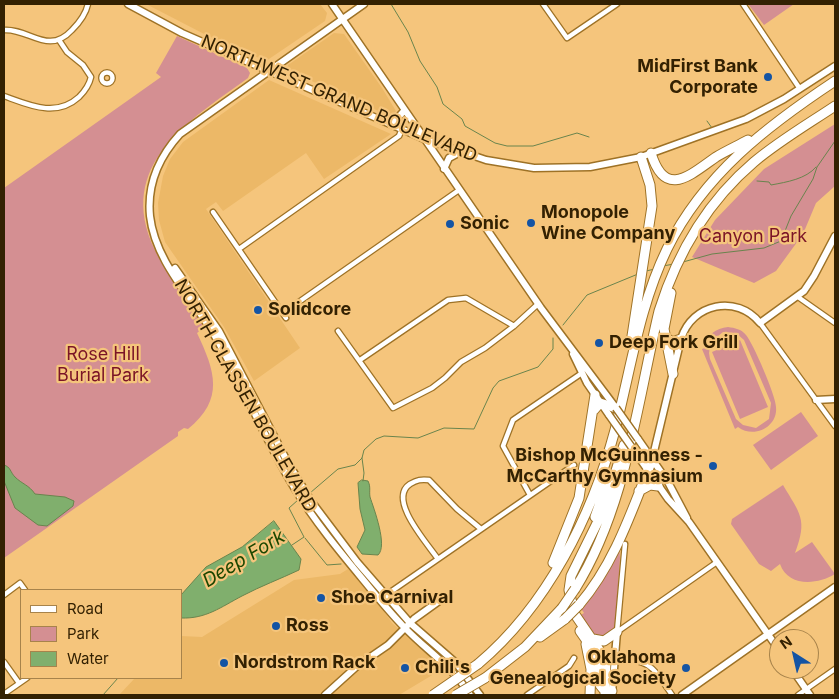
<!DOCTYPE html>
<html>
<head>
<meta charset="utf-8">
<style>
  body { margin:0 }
  #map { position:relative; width:839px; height:699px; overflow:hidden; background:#f5c57c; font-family:Inter,sans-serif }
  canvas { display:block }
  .frame { position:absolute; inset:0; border:5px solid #332102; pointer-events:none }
  .legend { position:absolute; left:20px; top:589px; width:162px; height:90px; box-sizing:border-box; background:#f5c57c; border:1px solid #a7834b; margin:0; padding:6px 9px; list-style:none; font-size:15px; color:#332102 }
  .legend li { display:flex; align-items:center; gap:10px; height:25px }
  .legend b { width:25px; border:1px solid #a7834b }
  .north { position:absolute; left:769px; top:629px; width:50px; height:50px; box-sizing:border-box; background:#f5c57c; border:1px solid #a7834b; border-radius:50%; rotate:325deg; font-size:14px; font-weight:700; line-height:20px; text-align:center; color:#332102 }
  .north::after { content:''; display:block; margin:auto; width:18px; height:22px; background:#1454a4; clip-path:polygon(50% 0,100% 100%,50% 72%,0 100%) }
</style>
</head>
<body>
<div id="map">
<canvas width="839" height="699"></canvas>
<div class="frame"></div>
<ul class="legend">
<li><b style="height:6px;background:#fff"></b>Road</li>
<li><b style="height:14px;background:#d48f92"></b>Park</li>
<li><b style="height:14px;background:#80af6d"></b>Water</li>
</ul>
<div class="north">N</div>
</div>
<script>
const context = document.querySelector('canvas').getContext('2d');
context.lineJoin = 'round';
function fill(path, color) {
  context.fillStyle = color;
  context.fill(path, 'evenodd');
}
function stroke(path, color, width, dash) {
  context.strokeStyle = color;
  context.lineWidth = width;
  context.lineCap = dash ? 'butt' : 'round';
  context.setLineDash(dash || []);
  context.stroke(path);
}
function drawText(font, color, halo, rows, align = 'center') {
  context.font = font + ' Inter,sans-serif';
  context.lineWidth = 4.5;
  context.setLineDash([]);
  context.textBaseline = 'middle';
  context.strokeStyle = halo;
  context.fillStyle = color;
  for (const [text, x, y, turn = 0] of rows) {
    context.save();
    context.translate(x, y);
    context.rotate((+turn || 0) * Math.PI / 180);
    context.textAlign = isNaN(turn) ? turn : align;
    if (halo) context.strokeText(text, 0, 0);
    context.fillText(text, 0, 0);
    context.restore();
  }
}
fill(new Path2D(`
  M146,4H320L327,13L325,21L266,61L208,36Z
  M334,33L344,34L382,88L396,111L392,117L287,70L288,65Z
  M269,80L391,134L324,179L306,153L223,211L216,202L206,209L300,348L254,381L224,327L165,242L159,220L158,203L163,176L170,159L183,142Z
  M348,569L377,601L392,623L444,668L399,695H119L135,678H181V636L202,637L294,580L340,574Z`), '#ecb867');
fill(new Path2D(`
  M748,4H794L764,25Z
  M177,36L247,68L250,73L248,78C190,120 114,165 155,250C168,277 189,302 206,326L197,333C215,371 225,399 188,429L184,428L178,432V436L4,558V188L161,77L156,73Z
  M835,124V186L816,203L803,234L776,271L754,283L692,257L715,220L764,169Z
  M728,327C735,328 741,329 746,335C753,343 776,396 776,407C778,427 754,439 738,427L735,429L702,349L705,348C706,335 716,328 728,327ZM723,332L736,333L744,340L771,403L769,419L756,428L743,425L736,419L710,359L709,353L711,342Z
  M740,340L768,407L740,419L712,352Z
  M801,412L818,436L771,470L753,445Z
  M783,485C800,514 808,519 795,553L812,542L835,574C817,585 788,587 780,564L771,571L759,564L731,524L732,519Z
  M619,546L620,558L615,628L605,638H596L579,616L584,613L580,607Z`), '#d48f92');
const water = new Path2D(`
  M4,465C11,467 10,472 15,477C22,484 29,485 35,494L65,497L74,501L73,506L47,526L38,525L15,508L4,481Z
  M362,480L368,481C371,487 369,491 370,497C374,509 388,546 378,555L362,554L357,547L365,530L360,509L358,483Z
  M274,521L301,559L299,570C280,579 261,586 242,596C221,607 206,619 181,618V595L206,567L242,547Z`);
fill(water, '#80af6d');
stroke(water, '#69844d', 1);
stroke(new Path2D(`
  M391,4L408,32L420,61L437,87L443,104L462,119L465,126L495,143L507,146H533L577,133L589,137
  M707,121L712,128
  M757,181L769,182L771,185C787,182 806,179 816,167
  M683,262L712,254L764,248L781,241L791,216L813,179L817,167L835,141
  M663,266L674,264
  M646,271L655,269
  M563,325L587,295L638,274
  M362,458L364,473L363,481
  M310,493L338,469L355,465L362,458L364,450L376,439L384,436L418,438L444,428L474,429L493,388L499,381L538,367L553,349V338
  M305,538L327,565L341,564
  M292,545L304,537L289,508L298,500
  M103,695L118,678`), '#69844d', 1);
const street = new Path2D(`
  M543,4L567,38L617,4
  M743,4L800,89
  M4,30C29,28 48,56 72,30C79,23 86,13 88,4
  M101.5 78a5.5 5.5 0 1 1 11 0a5.5 5.5 0 1 1-11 0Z
  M4,96C29,105 56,118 79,97C85,91 89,86 91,77L83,65L67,52L59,40
  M213,212L286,318
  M239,249L399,136L402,129
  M798,297L835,323
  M283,313L459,190
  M760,323L835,426
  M338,331L393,408L432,388L445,378L461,362L485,348L514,326L538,304
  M360,360L448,300L466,298L514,326
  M530,495L503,446L513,420L582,373
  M438,559C427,543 387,499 410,484C417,480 421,479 429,480L457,509L481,529
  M4,595L20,583L25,590
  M386,595L574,465
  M617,632L717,562
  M617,632L625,544
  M615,658C652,661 652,666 672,695
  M4,662L19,683
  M4,694L27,678
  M527,695L569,666L574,658
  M798,695L835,669`);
const secondary = new Path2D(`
  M128,4L182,33L422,138L486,160L534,168L590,167L641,157L746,119L784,99L835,66
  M332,4L541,308L616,408
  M364,4L180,134C159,157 147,185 150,216C155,262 194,300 216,338C244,387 265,440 295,489C315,522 341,553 365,582C378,598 391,614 405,628C427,651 453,667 470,695
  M392,124L404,111
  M444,169L449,158L460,152
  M175,268L219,331L287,461L311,501L357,562L410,623L456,663L480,695
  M573,354L587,383L609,415
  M816,400L835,399
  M638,439L668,482L687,518
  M633,449L668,499L689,522L779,650
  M652,460L681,339C692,303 737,294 760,323L804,291L814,276L835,236
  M792,669L810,695
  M612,693L617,632
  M325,695L356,667L388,645L414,619L439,601
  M682,695L835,587`);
const highway = new Path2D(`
  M651,153C665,199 689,176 716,157C726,151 737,146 748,140
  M671,293L664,329L673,374
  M632,336L652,206L650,185L641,157
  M665,337L672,342L681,339
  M594,410L600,403L616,408
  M639,491L650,485L658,486
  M595,517L602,497L605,473
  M553,563L579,498L595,395
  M575,589C626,508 637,403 659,311C677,254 708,201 754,162C779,141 808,124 835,106
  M579,605C615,563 632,510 652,460
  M580,631C593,649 601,662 600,685L605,691H612
  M540,637L565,619
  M593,639L604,641L617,632
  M586,644L591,669L590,695
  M478,664C547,606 592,516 615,430C631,369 639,307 667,249C704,174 767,126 835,81
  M485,678L525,647L562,608
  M605,695L606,660L574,613L569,590L571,576L604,509L624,445`);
stroke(street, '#9e7226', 7);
stroke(secondary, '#9e7226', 9);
stroke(highway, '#9e7226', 11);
stroke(street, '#fff', 4.5);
stroke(secondary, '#fff', 6);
stroke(highway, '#fff', 9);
const secondaryBridge = new Path2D(`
  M616,408L638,439
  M609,415L633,449`);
const highwayBridge = new Path2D(`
  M562,608L575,589
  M565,619L579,605
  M433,695L478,664
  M456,695L485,678`);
stroke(secondaryBridge, '#9e7226', 9, []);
stroke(highwayBridge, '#9e7226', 11, []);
stroke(secondaryBridge, '#fff', 6);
stroke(highwayBridge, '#fff', 9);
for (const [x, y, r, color] of [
  [768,77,5,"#1454a4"],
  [531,223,5,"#1454a4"],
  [450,224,5,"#1454a4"],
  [258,310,5,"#1454a4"],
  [599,343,5,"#1454a4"],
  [713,466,5,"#1454a4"],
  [321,598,5,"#1454a4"],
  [276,626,5,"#1454a4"],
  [224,663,5,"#1454a4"],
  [405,668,5,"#1454a4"],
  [686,668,5,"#1454a4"]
]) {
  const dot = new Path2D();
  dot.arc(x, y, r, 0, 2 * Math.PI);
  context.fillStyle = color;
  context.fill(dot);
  stroke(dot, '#f5c57c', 2);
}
drawText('bold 18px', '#332102', '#f5c57c', [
  ["MidFirst Bank",758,67,"right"],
  ["Corporate",758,88,"right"],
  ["Monopole",541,213],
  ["Wine Company",541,234],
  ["Sonic",460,224],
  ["Solidcore",268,310],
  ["Deep Fork Grill",609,343],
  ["Bishop McGuinness -",703,456,"right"],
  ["McCarthy Gymnasium",703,477,"right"],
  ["Shoe Carnival",331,598],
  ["Ross",286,626],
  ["Oklahoma",676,658,"right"],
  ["Genealogical Society",676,679,"right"],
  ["Nordstrom Rack",234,663],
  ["Chili's",415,668]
], 'left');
drawText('18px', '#332102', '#f5c57c', [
  ["NORTHWEST GRAND BOULEVARD",339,99,23],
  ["NORTH CLASSEN BOULEVARD",245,396,60]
]);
drawText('18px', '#7a1427', '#f5c57c', [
  ["Canyon Park",753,237],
  ["Rose Hill",103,355],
  ["Burial Park",103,376]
]);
drawText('italic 19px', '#1b4700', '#f5c57c', [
  ["Deep Fork",244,559,-31]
]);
</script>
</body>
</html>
